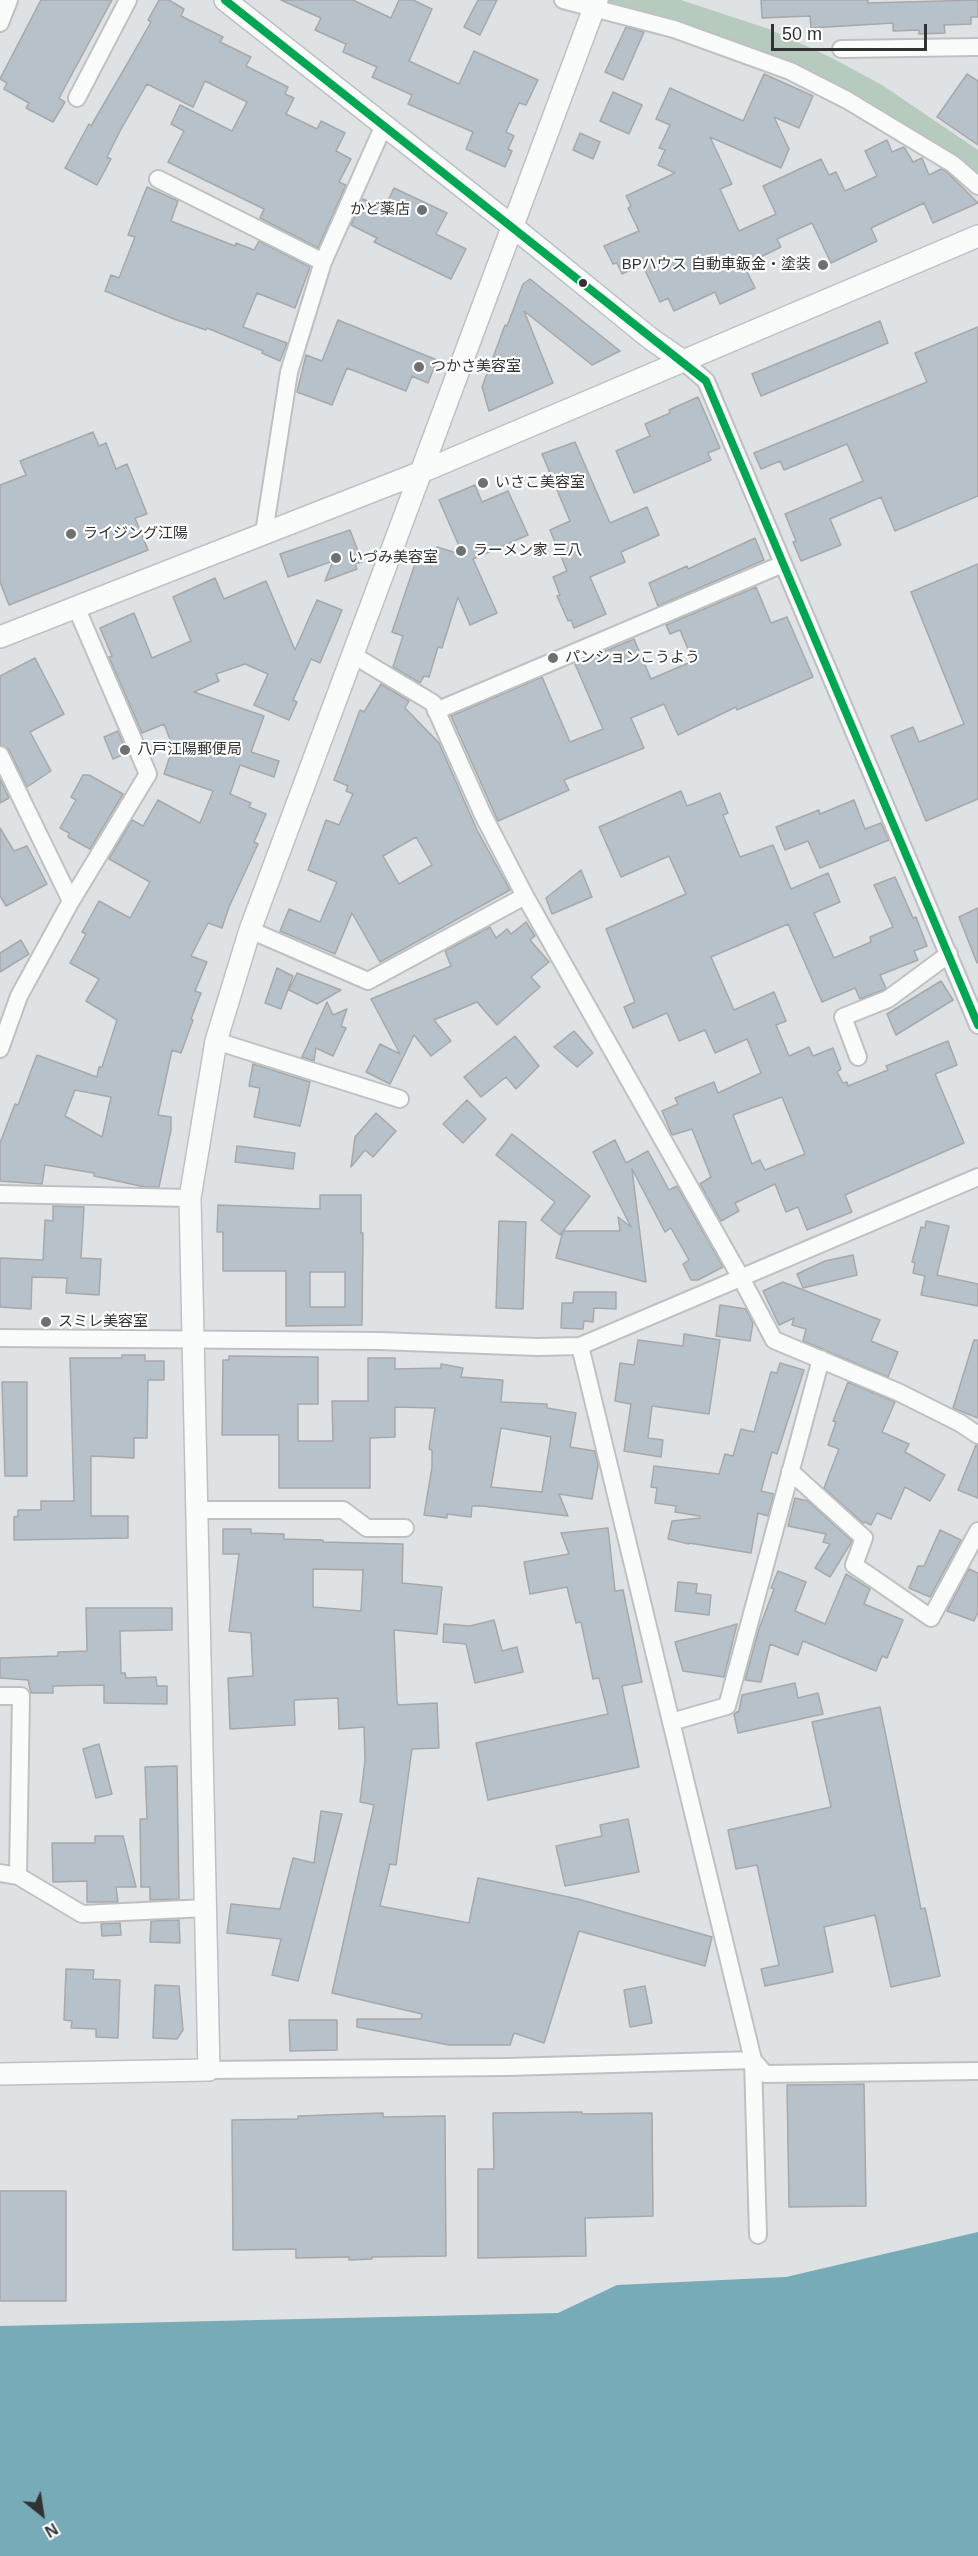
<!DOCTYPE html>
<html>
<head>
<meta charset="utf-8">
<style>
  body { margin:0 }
  #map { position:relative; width:978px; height:2556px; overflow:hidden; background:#dfe2e4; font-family:Arial,sans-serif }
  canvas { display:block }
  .north { position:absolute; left:12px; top:2484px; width:60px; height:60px; -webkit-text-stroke:4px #fff; paint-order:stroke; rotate:150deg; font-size:16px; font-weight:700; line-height:24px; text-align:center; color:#313234 }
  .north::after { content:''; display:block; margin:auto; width:21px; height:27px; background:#313234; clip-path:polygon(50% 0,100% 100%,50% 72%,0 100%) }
  .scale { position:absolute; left:771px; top:24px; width:156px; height:27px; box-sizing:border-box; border:3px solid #313234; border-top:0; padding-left:8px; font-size:18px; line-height:21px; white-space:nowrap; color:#313234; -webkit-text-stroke:4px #fff; paint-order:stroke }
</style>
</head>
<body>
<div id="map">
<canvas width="978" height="2556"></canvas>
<div class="north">N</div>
<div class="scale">50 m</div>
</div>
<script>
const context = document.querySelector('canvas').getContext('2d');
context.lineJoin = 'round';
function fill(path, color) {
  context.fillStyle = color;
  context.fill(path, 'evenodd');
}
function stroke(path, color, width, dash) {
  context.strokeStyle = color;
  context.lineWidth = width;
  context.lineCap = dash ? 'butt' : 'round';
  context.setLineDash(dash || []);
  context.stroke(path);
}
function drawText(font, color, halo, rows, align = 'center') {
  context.font = font + ' Arial,"Noto Sans JP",sans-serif';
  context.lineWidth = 4.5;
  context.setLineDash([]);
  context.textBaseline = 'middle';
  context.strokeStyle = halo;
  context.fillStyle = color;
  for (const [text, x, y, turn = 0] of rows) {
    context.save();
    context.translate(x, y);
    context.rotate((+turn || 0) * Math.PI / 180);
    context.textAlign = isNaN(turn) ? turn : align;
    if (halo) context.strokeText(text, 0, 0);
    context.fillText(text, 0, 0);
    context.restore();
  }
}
fill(new Path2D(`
  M563,0H681L769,29L830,57L882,85L978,150V186L790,71Z`), '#b6cbbd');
fill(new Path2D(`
  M978,2232V2556H0V2326L558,2313L617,2285L786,2277Z`), '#76abb7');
const building = new Path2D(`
  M41,0H112L59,98L65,102L53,122L26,108L29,103L4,89L7,83L0,79Z
  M159,0H169L184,9L181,16L223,37L220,42L251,57L246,66L288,87L285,94L294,98L286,114L317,129L321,121L345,133L336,151L351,159L339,182L346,185L318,248L260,218L264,209L168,162L184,131L171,124L180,105L232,131L247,102L205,81L193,107L147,84L120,131L107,157L111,159L97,185L65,168L89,124L91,126L130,59L151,22L148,20Z
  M281,0H353L391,18L399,0H413L432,9L409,61L459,84L474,51L538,80L526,105L519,103L506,132L514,136L508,149L512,151L505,167L466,149L473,132L408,104L412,95L372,77L377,67L343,52L346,44L315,30L321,18Z
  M478,0H497L480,35L464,27Z
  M761,0H868V3L978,0V17H971V24L944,25L945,33L919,34V30L893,31V23L811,28L810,16L762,18Z
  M626,27L644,32L623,80L605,72Z
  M764,74L813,96L799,128L774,117L789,149L781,168L710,137L732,184L720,189L739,231L776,214L763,186L821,159L829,175L836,172L845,191L877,176L865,151L887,140L892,152L904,147L913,162L922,158L929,175L941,169L947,172L978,203L933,223L924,203L871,228L877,241L831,263L812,223L777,239L781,247L744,265L755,288L720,304L715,292L674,311L668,298L660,302L642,264L622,274L617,263L613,264L604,246L639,231L628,208L631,206L626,196L675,173L658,165L665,150L659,148L670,125L656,119L670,88L743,121Z
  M967,74L978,81V145L937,117Z
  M613,92L642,105L629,134L600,121Z
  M580,133L600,142L593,159L573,150Z
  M147,187L178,201L171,221L235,246L236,243L254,250L259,241L310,267L295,308L257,293L243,327L287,343L280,361L262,353L263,351L207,328L206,330L174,319L105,291L111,275L119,278L135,237L128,235Z
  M394,188L447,213L436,234L466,249L451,279L374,242L377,238L351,225L363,199L384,209Z
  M530,279L620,351L592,365L524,311L553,383L489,411L482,387L505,325L507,326L523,284Z
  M338,320L437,360L428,383L412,376L406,391L347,368L332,405L297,392L306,355L322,361Z
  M880,321L888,343L761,396L752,374Z
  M978,327V496L895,531L881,497L830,519L841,545L801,561L793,542L796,541L785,514L863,481L847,444L784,470L780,461L761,469L754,453L927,382L915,353Z
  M698,397L720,448L708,453L711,460L634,493L616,451L650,436L645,424L670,413L669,410Z
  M93,432L99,446L106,443L116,469L127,464L147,514L135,518L148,550L9,605L0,582V485L26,475L20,461Z
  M575,442L610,523L647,507L659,535L621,552L625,562L590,577L606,614L574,628L571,620L568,621L557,596L560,595L553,577L567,571L550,530L570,521L542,454Z
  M475,485L482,502L508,491L528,535L473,559L497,613L470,625L458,597L442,648L438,647L429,677L424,676L420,683L393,667L403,636L392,632L416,561L431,566L437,547L463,555L439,500Z
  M350,530L362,562L355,564L357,569L325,581L333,561L288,577L280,554Z
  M755,538L764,560L658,606L649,583L687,566L688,569Z
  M978,564V799L926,821L891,736L913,727L919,742L964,724L911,592Z
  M215,578L224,599L266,581L295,650L317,600L342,610L320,663L311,659L293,700L297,702L289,720L254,705L268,674L245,664L216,674L219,681L194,692L264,716L251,752L279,761L274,777L240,765L230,794L251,803L249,807L266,814L254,842L258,844L229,907L222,928L208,923L191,956L207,962L195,991L201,993L191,1019L193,1020L181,1053L172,1050L158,1115L171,1117V1130L159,1187H145L94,1176V1173L45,1165L42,1184L0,1181V1143L15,1104L18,1105L37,1055L97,1077L99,1067H102L117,1020L86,1001L99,979L70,963L86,934L82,932L99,901L130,918L150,882L109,859L132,820L143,826L158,800L200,823L213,791L164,774L173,747L164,724L142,733L109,657L112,656L100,628L134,613L152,658L191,641L173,597ZM75,1090L111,1097L102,1137L65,1116Z
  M756,587L771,623L787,617L813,677L737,710L736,707L678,735L664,704L631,718L644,748L564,780L569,790L498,821L451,716L542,677L570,742L603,729L575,664L634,639L651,679L693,661L680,630L670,634L666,625Z
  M35,658L64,714L30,732L51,771L27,787L9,750L0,745V676Z
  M381,684L409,701L405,708L439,743L477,830L510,890L380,962L352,913L335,954L280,931L289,909L320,922L337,882L308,870L326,820L339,825L353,794L346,791L348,786L334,780L360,710L364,712ZM416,837L432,865L399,884L383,856Z
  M118,731L127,753L113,759L104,737Z
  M83,775H89L123,794L90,849L68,837L69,833L60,828L76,800L71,797Z
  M0,779L9,798L0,803Z
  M681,791L687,806L720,793L728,813L723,815L740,857L773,845L791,889L828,873L840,902L814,913L834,958L871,942L870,937L893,927L874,885L895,877L913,918L916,917L927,946L914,951L918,960L880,975L886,988L883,990L860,999L855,988L822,1002L788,924L711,957L734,1010L774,992L786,1021L776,1025L789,1056L809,1047L813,1056L833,1048L841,1069L837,1072L843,1083L847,1082L848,1086L888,1070L886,1066L948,1041L957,1065L935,1074L964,1143L845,1195L852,1212L807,1230L798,1207L786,1212L775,1184L735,1203L739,1211L721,1221L700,1184L711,1177L692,1129L672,1135L662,1111L678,1104L675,1098L714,1082L718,1093L761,1073L747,1039L715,1053L705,1030L679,1041L667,1013L633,1028L624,1007L635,1002L606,929L686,894L669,856L621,877L599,827ZM782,1097L805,1154L765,1170L760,1160L752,1164L733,1115Z
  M854,800L865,829L881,823L889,840L820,868L808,841L785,850L776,827L819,810L820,814Z
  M0,828L14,851L27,846L47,884L6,906L0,896Z
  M581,870L592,897L552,914L546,898Z
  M978,908V962L977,963L959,917Z
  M526,922L535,936L530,940L549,962L531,977L540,987L497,1025L477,1002L434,1020L451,1041L431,1056L414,1035L390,1084L366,1072L380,1044L400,1054L371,999L451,966L445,951L490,927L496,938L507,929L511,934Z
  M21,940L29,954L0,972V953Z
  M277,968L293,976L281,1009L265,1003Z
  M297,973L341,990L317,1004L289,990Z
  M941,981L953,1000L896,1035L887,1014Z
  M327,1002L333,1015L347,1009L341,1026L346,1028L333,1056L316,1048L314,1061L302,1057Z
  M574,1031L593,1053L577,1067L554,1047Z
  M515,1036L539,1066L516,1089L506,1077L481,1097L464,1077Z
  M253,1064L310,1082L300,1126L254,1117L260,1088L249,1086Z
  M467,1100L486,1119L463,1143L443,1124Z
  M376,1113L396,1131L373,1157L365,1150L351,1167L355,1137Z
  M512,1134L590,1196L563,1231H620L618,1217L631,1227L593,1152L615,1140L626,1163L648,1151L669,1190L677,1186L723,1267L698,1280H691L683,1264L689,1260L671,1228L665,1232L632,1169L646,1282L556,1258L563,1231L560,1235L541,1220L555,1202L496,1155Z
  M237,1146L295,1153L293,1169L235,1162Z
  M320,1195H361V1233H363L362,1325L286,1326V1271H223V1232H217L218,1205L320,1209ZM310,1272H345V1307H310Z
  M53,1206L84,1207L81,1258L101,1259L99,1295L66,1293L67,1278L32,1277L31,1309L0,1307V1258L43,1260L45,1220L53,1221Z
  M499,1221L526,1222L523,1309L496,1308Z
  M926,1221L949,1226L937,1275L978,1284V1306L921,1295L925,1276L913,1273L915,1263L912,1262L921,1227L925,1228Z
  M853,1255L857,1275L803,1288L797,1274L825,1261Z
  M783,1282L880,1320L871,1341L898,1352L888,1377L803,1341L806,1329L792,1325L794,1318L779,1325L763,1291Z
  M574,1292H616V1309L594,1308L593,1322L584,1321L583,1329L561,1328L562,1303H573Z
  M720,1305L746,1309L753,1323L750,1341L716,1336Z
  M684,1334L720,1340L709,1414L652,1406L648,1438L663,1440L661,1457L624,1451L631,1404L615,1401L620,1363L634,1365L638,1340L683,1346Z
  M974,1340H978V1418L953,1408Z
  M122,1355H145V1361H164V1380H148L147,1438H134V1458L91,1456V1516H128V1538L14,1540V1517L18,1516V1510H41V1501H74L70,1358H122Z
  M229,1356L318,1357V1404H298V1441H333L332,1401H368V1358H395V1369L441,1368V1364L463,1368L461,1377L503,1380L501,1402L547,1404V1408L576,1413L570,1447L595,1451L598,1465L592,1499L559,1494L568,1516L482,1506H472L471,1517L447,1514V1518L424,1515L432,1467V1450L429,1449L435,1408L395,1407V1437L370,1438V1488H279V1435H222L223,1360H229ZM501,1428L551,1437L542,1492L491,1487Z
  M780,1363L804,1370L777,1454L772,1452L761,1491L774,1494L768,1516L758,1513L751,1553L689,1543V1544L668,1539L672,1521L700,1518V1516L675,1512L676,1506L655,1503L657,1488L651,1487L654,1466L719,1474L725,1454L733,1456L741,1429L754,1432L771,1372L777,1373Z
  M2,1382H27V1476H5Z
  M848,1382L895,1402L882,1432L909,1444L905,1452L945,1475L930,1501L905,1487L891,1519L877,1513L871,1525L865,1522L863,1523L824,1488L839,1449L828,1445L836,1422L833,1421Z
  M976,1445H978V1498L958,1490Z
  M795,1498L808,1501L852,1541L830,1577L815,1568L830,1544L823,1542L826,1534L788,1526Z
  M608,1528L615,1591L623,1590L642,1682L622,1686L639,1767L488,1800L476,1743L608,1714L599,1678L593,1679L581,1622L576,1623L567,1587L530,1594L524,1562L569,1554L561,1533Z
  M223,1529H251V1533L284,1534V1539L323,1540V1542L403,1544L402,1583L442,1587L437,1634L394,1630L397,1701L398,1705L437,1703L439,1748L412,1749L396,1865L390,1864L380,1906L469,1923L478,1878L578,1899L712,1937L705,1966L579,1931L544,2043L514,2033L510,2045H449L357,2027V2019H421L422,2014L332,1993L374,1805L360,1802L365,1760L364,1727L339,1729L338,1698L294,1700L295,1725L230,1729L228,1678L253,1676L251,1633L229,1631L239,1554H223ZM313,1569L363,1570L361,1611L313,1607Z
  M940,1530L961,1540L930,1597L909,1588L918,1566H924Z
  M969,1569L978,1573V1612L974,1621L947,1611Z
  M778,1571L806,1582L795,1611L825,1624L846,1574L870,1589L864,1604L903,1620L887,1658L882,1656L876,1671L803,1641L798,1655L770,1644L761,1682L745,1680L759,1629L774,1589L771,1588Z
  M678,1582L697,1584L696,1593L711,1595L709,1615L675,1611Z
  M86,1608H172V1630L120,1631L121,1673H125L126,1678L156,1677L157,1686H167V1704L104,1703V1685L53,1686V1693H31L28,1680L0,1678V1658L58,1656V1652L87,1651Z
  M494,1620L502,1651L517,1647L523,1672L475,1683L466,1644L443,1642L444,1624L470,1626Z
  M737,1624L724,1677L683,1671L675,1642Z
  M795,1683L798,1698L818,1693L823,1714L738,1733L734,1714L739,1711L742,1695Z
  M880,1707L921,1909L925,1908L940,1976L891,1987L875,1915L824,1927L833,1972L765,1986L761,1969L779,1965L757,1865L736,1869L728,1830L831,1807L812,1722Z
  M99,1744L112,1794L96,1798L83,1749Z
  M177,1766L179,1899L150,1900V1887H141L140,1819H147L145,1767Z
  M321,1811L342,1814L298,1981L272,1975L281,1939L227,1933L231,1904L280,1909L293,1858L314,1863Z
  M628,1819L639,1872L565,1886L556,1846L602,1836L600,1825Z
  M95,1836H123L136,1887H116L118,1902H87V1881L53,1882L52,1843H95Z
  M179,1920L180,1943L150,1942L151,1921Z
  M120,1923L121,1935L102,1936L101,1924Z
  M66,1969L94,1970L93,1979L120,1980L118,2038L96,2037V2029L71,2028L72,2021L64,2020Z
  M155,1985L179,1986L183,2030L177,2039L153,2038Z
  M645,1986L652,2023L630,2027L624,1990Z
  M289,2020H337V2050L290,2051Z
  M864,2084L866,2206L789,2207L787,2085Z
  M582,2112V2114L652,2113L653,2216L585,2218L586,2256L478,2258V2169H494L493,2113Z
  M383,2113V2117L445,2116L446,2256L372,2257V2259L349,2260V2257L296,2258V2249L233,2250L232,2120L298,2119V2116Z
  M0,2191H66V2301H0Z`);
fill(building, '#b7c1ca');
stroke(building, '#a6a8aa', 1.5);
const minor = new Path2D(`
  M563,0L674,29L790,71L847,100L953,164L978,186
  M0,23L9,0
  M841,49L978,47
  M77,98L128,0
  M158,179L323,262
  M683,361L706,381L978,1025
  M264,533L289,372L323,262L384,125
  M353,655L433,703L483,815L525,896L741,1278L774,1340L898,1392L960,1423L978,1435
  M436,711L783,564
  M0,755L71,901L19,996L0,1049
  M71,901L148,774L76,607
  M250,930L368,981L525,896
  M216,1041L400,1099
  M858,1057L843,1017L888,999L949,954
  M0,1194L190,1198
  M0,1338L380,1341L537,1347L580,1346L978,1177
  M580,1346L753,2060L758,2235
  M790,1471L864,1538L854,1565L931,1618L978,1531
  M197,1510H343L367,1528H405
  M0,1696H21L18,1876
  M671,1722L727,1706L821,1359
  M0,1873L18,1876L82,1914L206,1908
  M209,2070L507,2067L753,2060L765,2074L978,2071`);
const tertiary = new Path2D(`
  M225,0L512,226L651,339L683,361
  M0,637L419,473L978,236
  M0,2074L209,2070L190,1198L216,1041L250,930L597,0`);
stroke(minor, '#bec0c1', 20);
stroke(tertiary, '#bec0c1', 24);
stroke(minor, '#fafbfb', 16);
stroke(tertiary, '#fafbfb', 21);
stroke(new Path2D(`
  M225,0L706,381L978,1025`), '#00a651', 8);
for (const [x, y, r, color] of [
  [422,210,6,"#6e7072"],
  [823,265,6,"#6e7072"],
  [583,283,5,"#313234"],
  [419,367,6,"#6e7072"],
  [483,483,6,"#6e7072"],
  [71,534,6,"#6e7072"],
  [461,551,6,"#6e7072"],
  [336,558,6,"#6e7072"],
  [553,658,6,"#6e7072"],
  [125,750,6,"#6e7072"],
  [46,1322,6,"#6e7072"]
]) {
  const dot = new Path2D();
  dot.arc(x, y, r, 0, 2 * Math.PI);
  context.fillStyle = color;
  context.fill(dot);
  stroke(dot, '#fff', 2);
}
drawText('15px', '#313234', '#fff', [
  ["かど薬店",410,210,"right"],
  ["BPハウス 自動車鈑金・塗装",811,265,"right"],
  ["つかさ美容室",431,367],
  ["いさこ美容室",495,483],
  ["ライジング江陽",83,534],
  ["ラーメン家 三八",473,551],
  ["いづみ美容室",348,558],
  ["パンションこうよう",565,658],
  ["八戸江陽郵便局",137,750],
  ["スミレ美容室",58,1322]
], 'left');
</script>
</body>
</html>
